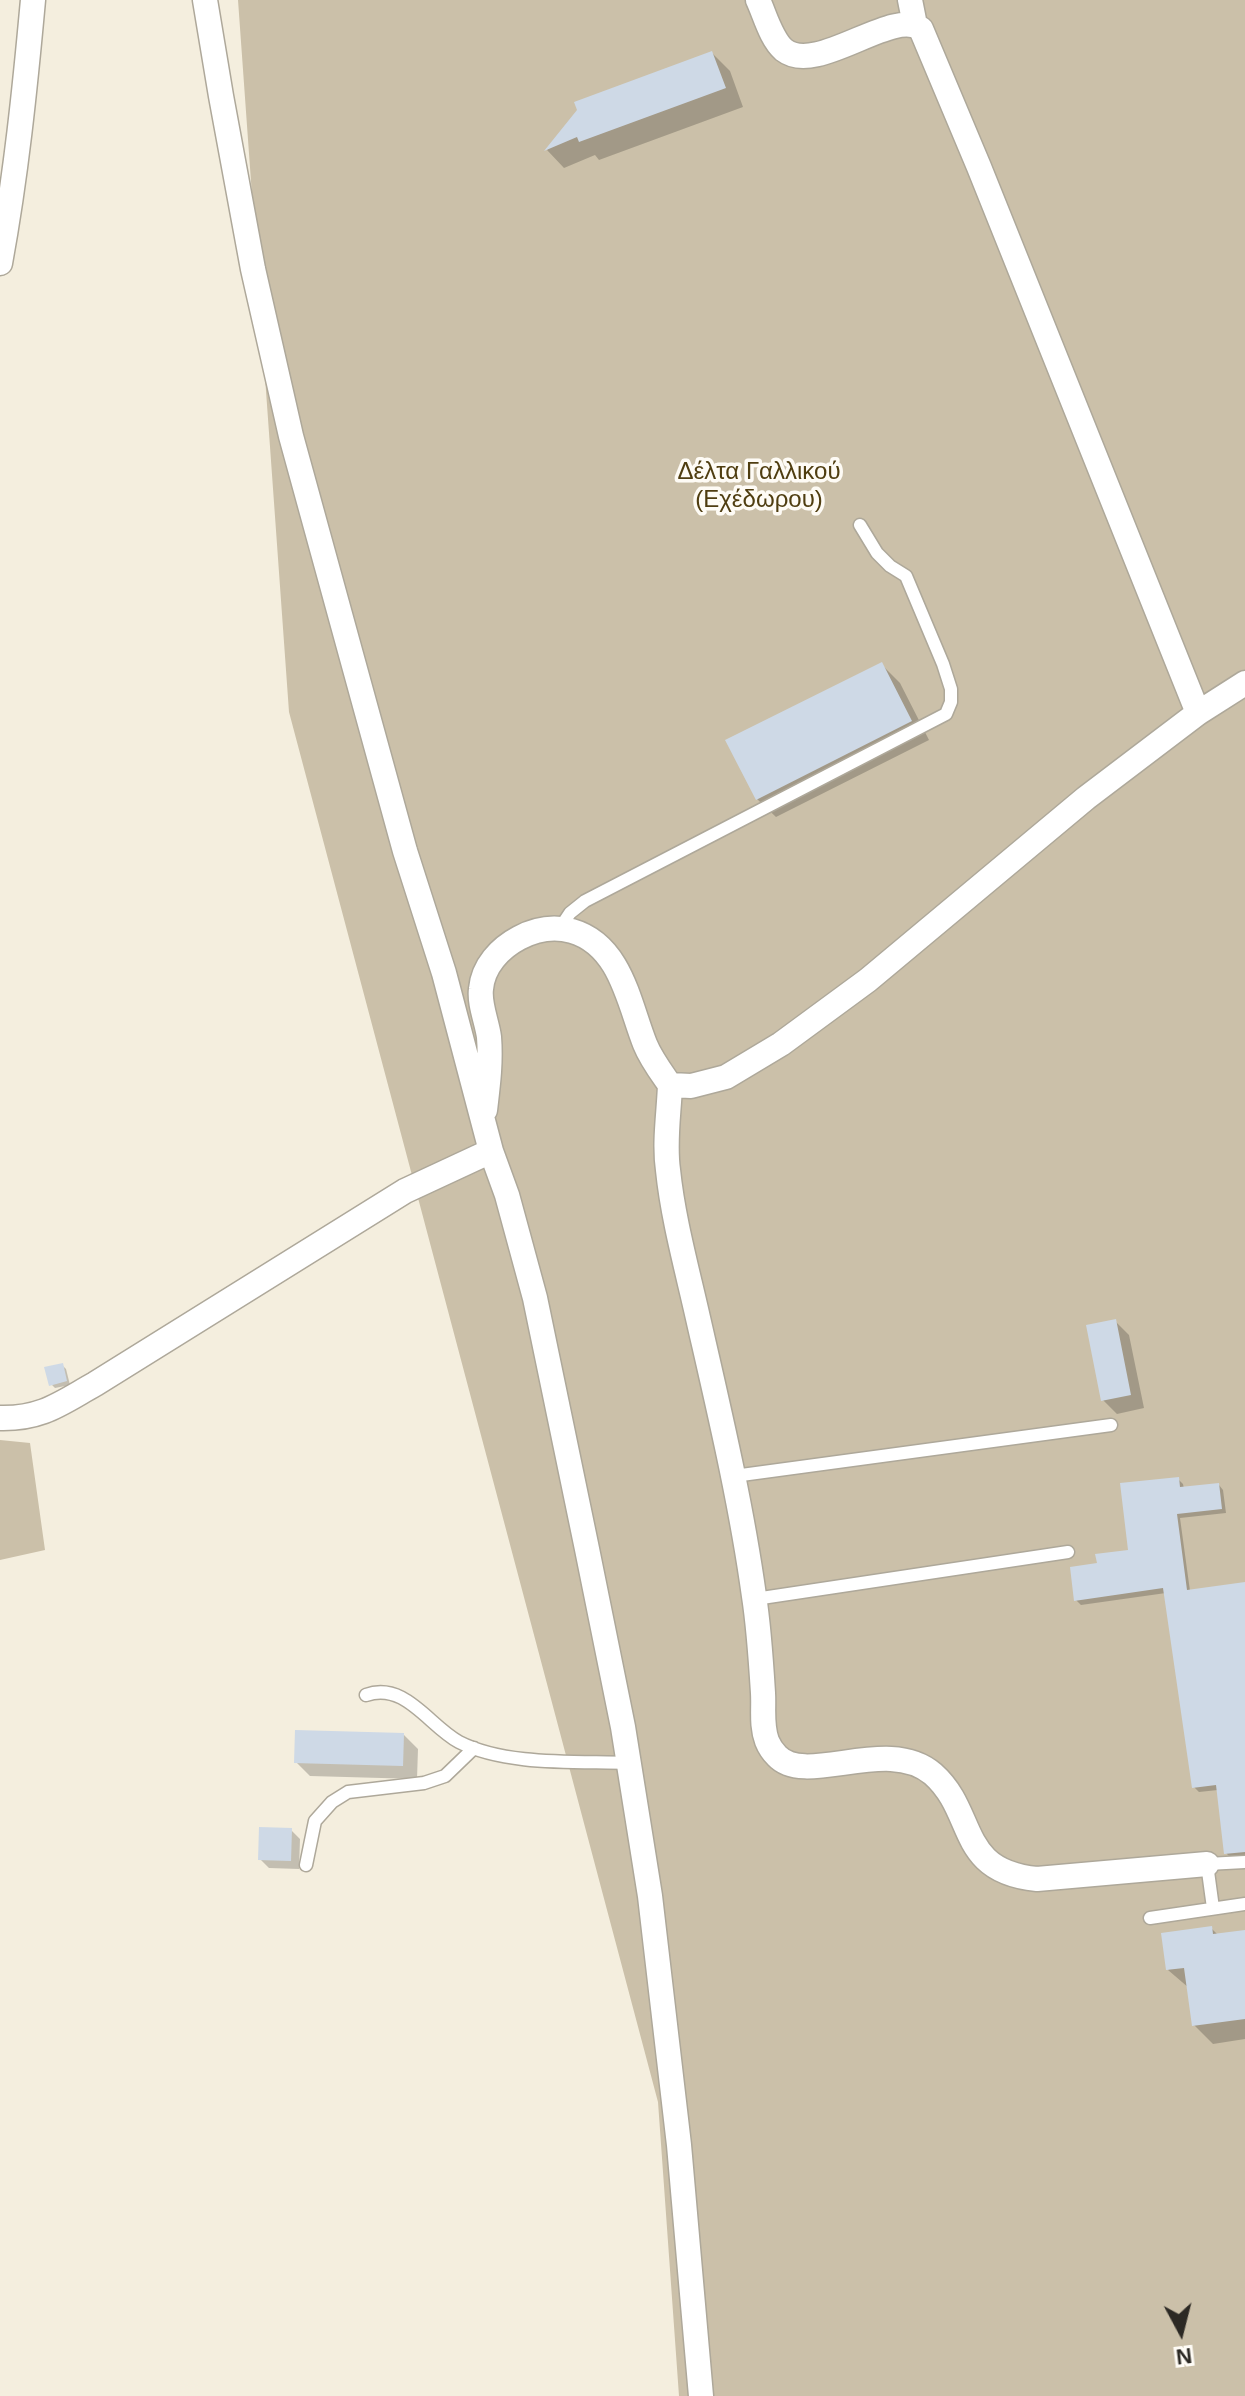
<!DOCTYPE html>
<html>
<head>
<meta charset="utf-8">
<style>
  body { margin:0 }
  #map { position:relative; width:1245px; height:2396px; overflow:hidden; background:#f4eede; font-family:Arial,sans-serif }
  canvas { display:block }
  .north { position:absolute; left:1141px; top:2292px; width:80px; height:80px; -webkit-text-stroke:6px #fefbf5; paint-order:stroke; rotate:173deg; font-size:22px; font-weight:700; line-height:32px; text-align:center; color:#2c2924 }
  .north::after { content:''; display:block; margin:auto; width:28px; height:36px; background:#2c2924; clip-path:polygon(50% 0,100% 100%,50% 72%,0 100%) }
</style>
</head>
<body>
<div id="map">
<canvas width="1245" height="2396"></canvas>
<div class="north">N</div>
</div>
<script>
const context = document.querySelector('canvas').getContext('2d');
context.lineJoin = 'round';
function fill(path, color) {
  context.fillStyle = color;
  context.fill(path, 'evenodd');
}
function stroke(path, color, width, dash) {
  context.strokeStyle = color;
  context.lineWidth = width;
  context.lineCap = dash ? 'butt' : 'round';
  context.setLineDash(dash || []);
  context.stroke(path);
}
function drawText(font, color, halo, rows, align = 'center') {
  context.font = font + ' Arial,sans-serif';
  context.lineWidth = 7;
  context.setLineDash([]);
  context.textBaseline = 'middle';
  context.strokeStyle = halo;
  context.fillStyle = color;
  for (const [text, x, y, turn = 0] of rows) {
    context.save();
    context.translate(x, y);
    context.rotate((+turn || 0) * Math.PI / 180);
    context.textAlign = isNaN(turn) ? turn : align;
    if (halo) context.strokeText(text, 0, 0);
    context.fillText(text, 0, 0);
    context.restore();
  }
}
fill(new Path2D(`
  M238,0H1245V2396H679L658,2102L289,712Z
  M0,1440L30,1443L45,1550L0,1560Z`), '#cbc0a9');
fill(new Path2D(`
  M712,53L730,71L743,107L599,160L595,155L564,168L547,150L579,111Z
  M881,664L900,683L929,740L776,817L757,799Z
  M1115,1321L1129,1335L1144,1408L1117,1414L1103,1400Z
  M62,1365L66,1369L70,1385L55,1388L51,1384Z
  M1178,1479L1183,1484L1184,1489L1219,1485L1223,1490L1226,1513L1180,1518L1190,1591L1245,1584V1857L1231,1858L1226,1853L1218,1790L1199,1792L1194,1787L1166,1593L1081,1605L1076,1600L1099,1565L1130,1552Z
  M404,1735L418,1749L417,1779L310,1776L296,1762Z
  M291,1830L300,1839L299,1869L269,1868L260,1859Z
  M1211,1928L1219,1936L1245,1933V2039L1213,2044L1194,2025L1189,1988L1168,1970Z`), '#0003');
fill(new Path2D(`
  M712,51L726,88L579,142L577,137L544,151L577,110L574,102Z
  M882,662L912,721L756,800L725,740Z
  M1116,1319L1131,1395L1101,1401L1086,1325Z
  M63,1363L67,1381L49,1386L44,1367Z
  M1179,1477L1180,1487L1219,1483L1222,1509L1177,1514L1187,1590L1245,1582V1852L1224,1854L1216,1785L1192,1788L1163,1588L1074,1601L1070,1567L1097,1563L1095,1554L1128,1550L1120,1483Z
  M295,1730L404,1733L403,1766L294,1763Z
  M259,1827L292,1828L291,1861L258,1860Z
  M1212,1926L1213,1934L1245,1930V2019L1192,2026L1184,1968L1166,1970L1161,1933Z`), '#ced9e6');
const lane = new Path2D(`
  M560,928L570,913L585,901L946,714L951,702V689L943,664L906,576L890,566L877,553L860,525
  M734,1476L1111,1425
  M755,1599L1068,1552
  M366,1695C405,1681 429,1726 459,1742C506,1766 577,1761 629,1763
  M306,1865L315,1821L332,1802L348,1792L424,1783L445,1776L474,1748
  M1213,1908L1207,1864L1245,1862
  M1150,1918L1245,1904`);
const street = new Path2D(`
  M205,0L221,96L253,269L291,436L405,851L444,973L491,1151L507,1195L535,1298L587,1549L623,1727L650,1896L679,2145L701,2396
  M758,0C765,15 771,39 784,50C817,76 893,7 921,29L979,167L1198,713
  M910,0L915,25
  M0,263C16,176 25,88 33,0
  M670,1085C669,1113 664,1142 668,1170C673,1219 687,1269 698,1318C719,1410 741,1502 754,1596C759,1628 761,1661 763,1693C764,1709 761,1725 767,1741C769,1746 773,1752 777,1756C806,1787 888,1735 933,1774C977,1813 956,1871 1037,1879L1207,1864
  M485,1110C488,1085 491,1062 489,1037C487,1022 479,1004 481,989C483,966 500,948 519,938C536,929 554,926 572,931C621,945 629,1004 645,1044C651,1059 661,1072 670,1085L691,1086L726,1077L781,1044L868,980L1086,798L1198,713L1245,683
  M0,1418C42,1419 61,1403 95,1384L405,1191L491,1151`);
stroke(lane, '#aea89a', 15);
stroke(street, '#aea89a', 27);
stroke(lane, '#fff', 12);
stroke(street, '#fff', 24);
drawText('24px', '#4f3d10', '#fefbf5', [
  ["Δέλτα Γαλλικού",759,472],
  ["(Εχέδωρου)",759,500]
]);
</script>
</body>
</html>
